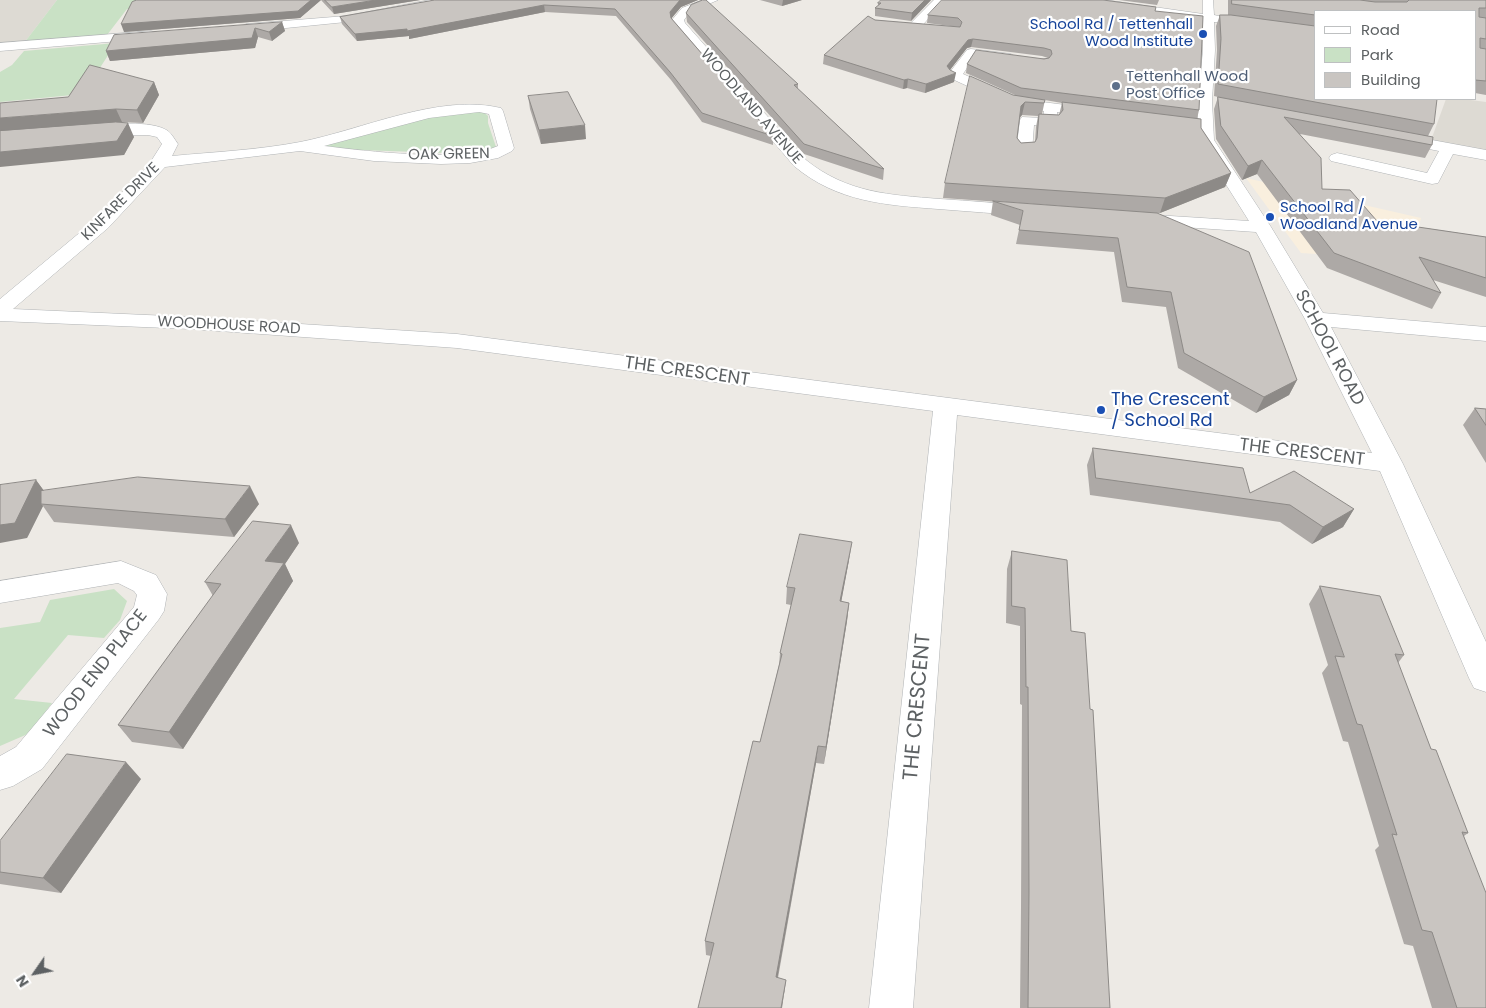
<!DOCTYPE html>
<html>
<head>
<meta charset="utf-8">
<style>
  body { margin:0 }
  #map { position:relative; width:1486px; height:1008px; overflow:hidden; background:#edeae5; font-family:Poppins,sans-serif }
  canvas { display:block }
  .legend { position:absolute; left:1314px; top:10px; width:162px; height:90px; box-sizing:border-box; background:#fff; border:1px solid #bec0c1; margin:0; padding:6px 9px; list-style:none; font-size:15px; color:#5d6163 }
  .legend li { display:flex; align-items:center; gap:10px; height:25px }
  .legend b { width:25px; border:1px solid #bec0c1 }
  .north { position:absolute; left:10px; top:948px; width:50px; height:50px; -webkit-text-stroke:4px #fff; paint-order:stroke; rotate:237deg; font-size:14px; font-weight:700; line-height:20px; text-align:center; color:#5d6163 }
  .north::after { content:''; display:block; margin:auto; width:18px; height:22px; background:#5d6163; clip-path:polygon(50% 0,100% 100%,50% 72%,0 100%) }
</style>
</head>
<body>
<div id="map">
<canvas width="1486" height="1008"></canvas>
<ul class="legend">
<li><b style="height:6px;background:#fff"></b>Road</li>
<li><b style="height:14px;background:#c9e1c5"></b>Park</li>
<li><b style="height:14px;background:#c9c5c1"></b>Building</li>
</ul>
<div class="north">N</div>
</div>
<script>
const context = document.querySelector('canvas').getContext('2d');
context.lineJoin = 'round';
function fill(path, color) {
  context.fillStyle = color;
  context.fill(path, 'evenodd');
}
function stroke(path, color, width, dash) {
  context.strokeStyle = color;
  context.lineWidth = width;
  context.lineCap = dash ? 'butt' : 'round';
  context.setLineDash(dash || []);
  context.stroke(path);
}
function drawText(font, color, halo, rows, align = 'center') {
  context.font = font + ' Poppins,sans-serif';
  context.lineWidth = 4.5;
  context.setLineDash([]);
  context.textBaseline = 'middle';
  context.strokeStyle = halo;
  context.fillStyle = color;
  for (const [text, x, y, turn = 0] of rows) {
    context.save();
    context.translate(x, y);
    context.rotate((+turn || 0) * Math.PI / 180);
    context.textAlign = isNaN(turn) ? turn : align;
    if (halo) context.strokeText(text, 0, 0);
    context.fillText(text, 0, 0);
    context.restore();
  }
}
fill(new Path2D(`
  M1246,178L1421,218L1415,243L1316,254L1301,253Z`), '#f9efde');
fill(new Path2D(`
  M0,0H57L24,43L0,45Z
  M1446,99H1463L1486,102V153L1430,143Z`), '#dddad3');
fill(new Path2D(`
  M57,0H250L127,9L107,35L24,43Z
  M116,43L83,94L0,102V72L12,65L24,51Z
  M483,111L488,116V123L496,147L475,154L331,149L325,147L331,142L432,117Z
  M114,589L127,601L120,620L104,638L68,635L14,699L52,703L30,733L0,746V628L40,622L50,600Z`), '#c9e1c5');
const minor = new Path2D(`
  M430,0H453L448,3L346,22L246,32L240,28L246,24L346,16Z
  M703,0H718L690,12L684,20L685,23L806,160C847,193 890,195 940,199C970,201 999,203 1029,206L1035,207L1038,211L1035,215L1029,216C999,214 968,211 938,209C885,205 837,202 794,166L673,24L672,20L682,8Z
  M934,0H945L919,29H911L909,26L911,23Z
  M1076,0H1105L1203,14V0H1213L1214,15L1228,18L1230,20L1228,22H1214L1215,50L1212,101L1214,140L1271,227L1323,313L1486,327V341L1331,327L1403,464L1486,642V692L1474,688L1469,678L1380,471L957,415L913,1008H869L933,411L457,348L191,329L0,321V299L95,220L148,166L162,144L157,137L148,135L94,136L89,134L86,131L89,128C106,123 153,120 168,131C172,134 175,140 178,144L172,156C214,152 258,150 300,142C362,130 439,93 501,108L503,111L514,148L512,151L498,158L470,163L441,164L374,161L300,151L165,167L108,228L13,309L191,317L457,334L1372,453L1305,319L1256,232L1139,224L1133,223L1130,219L1133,215L1139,214L1249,221L1198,140V101L1203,50V20L1081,3ZM479,112L489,114L498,146C461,163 366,151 324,146L429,118Z
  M151,31L155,32L157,35L155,38L0,51V43Z
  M971,49L1011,54L1017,58L1011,62L974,57L963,74L1019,99L1097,109L1102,110L1104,113L1102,116L1097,117L1057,112L1058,123L1056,126L1051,127L1034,125L1032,152L1030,155H1018L1016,152L1020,120L1022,117L1043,118L1044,111L1011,106L950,78L948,75L950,72L967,50Z
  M1394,133L1486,150V160L1453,154L1438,183L1432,184L1331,161L1329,158L1331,155L1337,153L1427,173L1439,151L1389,141L1386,138L1389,135Z
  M121,561L156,575L167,594L164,611L159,619L42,769L13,786L0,790V756L16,747L134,607L137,595L134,591L118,583L0,603V581Z`);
stroke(minor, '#b0b3b5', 1);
fill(minor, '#fff');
fill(new Path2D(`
  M137,0H420L334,14L321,0L300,18L124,32Z
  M435,0H698L681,7L671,18L773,136V145L702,122L671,80L616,16L545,12L409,39V36L357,41L342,24L340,17Z
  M760,0H802L782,6Z
  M931,0L911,21L875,16V8L878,7V3Z
  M1119,0H1159L1157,5Z
  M1228,0H1486V95L1475,93V11H1315V99L1434,124L1428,136L1432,145L1425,158L1300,134L1322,189L1377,221L1486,237V297L1433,280L1441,293L1432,309L1327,268L1257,174L1242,180L1216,139L1214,109L1218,97L1214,96L1217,50L1216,26L1220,15H1228Z
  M1155,11L1199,110L1197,119L1201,128L1231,173L1225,187L1160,213H1157L1297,380L1289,395L1256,413L1178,368L1166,307L1122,302L1114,252L1016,244L1020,225L991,215L993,201L1087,208L943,198L945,183L1013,95H1015L966,73L967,64L1048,58L1042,56L971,47L967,48L950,70L954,82L925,93L907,88L903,89L823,64L824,55L875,20L958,27L927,23L928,15ZM1045,100L1062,103L1059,115L1042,114ZM1022,115L1038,116L1036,127L1035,142L1021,143L1017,138L1020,118Z
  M686,13L798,84V89L884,169L883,180L804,154L687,22Z
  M282,22L285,31L272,41L258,37L255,48L110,61L106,51Z
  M154,82L159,95L143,123L118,122L134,137L124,155L68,97Z
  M528,96L586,139L541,144L530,109Z
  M1475,408L1486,409V463L1463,425Z
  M1093,448L1250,493L1354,509L1343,527L1312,544L1280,522L1090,495L1087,465Z
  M36,480L44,491L259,504L234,537L54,522L43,506L27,538Z
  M299,543L285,564L293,581L183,749L132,742L118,725L213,596L205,582Z
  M1012,551L1071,631L1110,1008H1020L1021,907L1022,705L1020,704V626L1006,623L1007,569Z
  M849,560L841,602L849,603L847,621L824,764L816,763L778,978L786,980L784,994L711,956L706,955L705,941L760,742L779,665L780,653L791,605L786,604L787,587Z
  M1320,586L1404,655L1398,663L1431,749L1468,833L1464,836L1486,1008H1432L1413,946L1404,944L1375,850L1379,846L1348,742L1343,741L1322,673L1328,665L1309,604Z
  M141,779L61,893L0,884V841Z`), '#ada9a6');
fill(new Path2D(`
  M311,0H321L300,18L124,32L121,24Z
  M376,0H420L334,14L332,7Z
  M680,0H698L681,7L671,19L670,12Z
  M783,0H802L782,6Z
  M925,0H931L911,21L912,13Z
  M544,5L545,12L409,39V36L357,41L355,34Z
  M282,22L285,31L272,41L269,32Z
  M255,28L258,37L255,48L110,61L106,51Z
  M973,39L971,47L967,48L946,75L947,66L968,40Z
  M956,73L954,82L925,93L926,84Z
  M908,79L907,88L903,89L904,80Z
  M154,82L159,95L143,123L137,110Z
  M1025,102L1022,115L1018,119L1021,106Z
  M116,109L122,122L0,132V118Z
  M128,123L134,137L124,155L0,167V152Z
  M585,125L586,139L541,144L539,130Z
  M1262,160L1257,174L1242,180L1248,166Z
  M1231,173L1225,187L1160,213L1165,198Z
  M1297,380L1289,395L1256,413L1264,397Z
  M36,480L47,495L41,504L43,506L27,538L0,543V525Z
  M250,486L259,504L234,537L225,519Z
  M1354,509L1343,527L1312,544L1323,527Z
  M291,525L299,543L285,564L293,581L183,749L169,732L265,561Z
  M852,542L849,560L838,619L840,601Z
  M849,603L847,621L824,764L826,747Z
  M818,746L816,763L775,991L776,977Z
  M126,762L141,779L61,893L43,878Z
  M786,980L782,1008H781Z`), '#8d8a87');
const building = new Path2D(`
  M137,0H311L298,11L121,24L132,2Z
  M325,0H376L332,7Z
  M435,0H680L670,12L671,18L773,136L702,113L670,72L615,9L544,5L407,31V29L355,34L340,17Z
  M703,0H706L798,84L794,85L884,169L804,144L686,13L691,5Z
  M881,0H925L912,13L875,8L881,3H878Z
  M942,0H1103L1156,7L1155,11L1203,16L1199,110L1021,88L967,64L976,50L1044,59L1049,58L1052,54L1051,50L1044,48L973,39L968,40L947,66L950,70L956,73L926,84L908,79L904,80L824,55L868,16L875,20L960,27L962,22L958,18L928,15Z
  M1232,0H1360L1375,2H1407L1409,0H1486V8H1479V17L1486,18V39L1480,38V48L1486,49V81L1475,80V11H1315V15L1232,4Z
  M1220,15H1231L1315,26V99H1437L1434,124L1218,84L1221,39Z
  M282,22L269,32L255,28L252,38L106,51L114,35Z
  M90,65L154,82L137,110L116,109L0,118V103L68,97Z
  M970,76L1013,95L1045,100L1044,103L1025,102L1021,106L1017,138L1021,143L1035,142L1037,138L1039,114L1059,115L1063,110L1062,102L1201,119V128L1231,173L1165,198L945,183Z
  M568,92L585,125L539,130L528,96Z
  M1218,97L1433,137L1432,145L1284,117L1321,158L1322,189L1350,190L1377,221L1486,237V278L1419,257L1441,293L1334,253L1262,160L1248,166L1221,126Z
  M116,122L128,123L117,141L0,152V131Z
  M993,201L1157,213L1249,252L1297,380L1264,397L1184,353L1171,292L1127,287L1118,238L1019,230L1023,211Z
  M1475,408L1486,409V425Z
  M1093,448L1243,468L1250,493L1294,471L1354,509L1323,527L1290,505L1096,478Z
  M138,477L250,486L225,519L41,504V491Z
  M36,480L15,523L0,525V485Z
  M253,521L291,525L265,561L284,563L169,732L118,725L221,584L205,582Z
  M800,534L852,542L840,601L849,603L826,747L818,746L776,977L786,980L781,1008H698L714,943L705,941L753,741L760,742L782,654L780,653L795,588L787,587Z
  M1012,551L1067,560L1071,631L1085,633L1090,709L1093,710L1110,1008H1028L1029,892L1028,687H1026L1025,608L1012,606Z
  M1320,586L1380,596L1404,655L1395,654L1431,749L1436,750L1468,833L1462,832L1486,893V1008H1457L1432,932L1422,930L1392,834L1397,835L1362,725L1357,724L1335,656L1344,657Z
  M67,754L126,762L43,878L0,872V841Z`);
fill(building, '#c9c5c1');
stroke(building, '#8d8a87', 1);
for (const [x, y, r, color] of [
  [1203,34,5,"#1a4fb4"],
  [1116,86,5,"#5c6f8a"],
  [1270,217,5,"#1a4fb4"],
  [1101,410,5,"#1a4fb4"]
]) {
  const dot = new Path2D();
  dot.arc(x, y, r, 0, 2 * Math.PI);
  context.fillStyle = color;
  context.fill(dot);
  stroke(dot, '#fff', 2);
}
drawText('15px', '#164399', '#fff', [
  ["School Rd / Tettenhall",1193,25],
  ["Wood Institute",1193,42],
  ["School Rd /",1280,208,"left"],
  ["Woodland Avenue",1280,225,"left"]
], 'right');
drawText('15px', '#4e5e75', '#fff', [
  ["Tettenhall Wood",1126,77],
  ["Post Office",1126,94]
], 'left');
drawText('15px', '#5d6163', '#fff', [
  ["WOODLAND AVENUE",751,107,49],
  ["OAK GREEN",449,155,-1],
  ["KINFARE DRIVE",121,202,-45],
  ["WOODHOUSE ROAD",229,326,3]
]);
drawText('18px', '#5d6163', '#fff', [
  ["SCHOOL ROAD",1329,348,62],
  ["THE CRESCENT",687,372,8],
  ["THE CRESCENT",1302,453,7],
  ["WOOD END PLACE",96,674,-52]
]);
drawText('18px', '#164399', '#fff', [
  ["The Crescent",1111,400],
  ["/ School Rd",1111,421]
], 'left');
drawText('21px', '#5d6163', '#fff', [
  ["THE CRESCENT",918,707,-85]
]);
</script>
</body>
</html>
